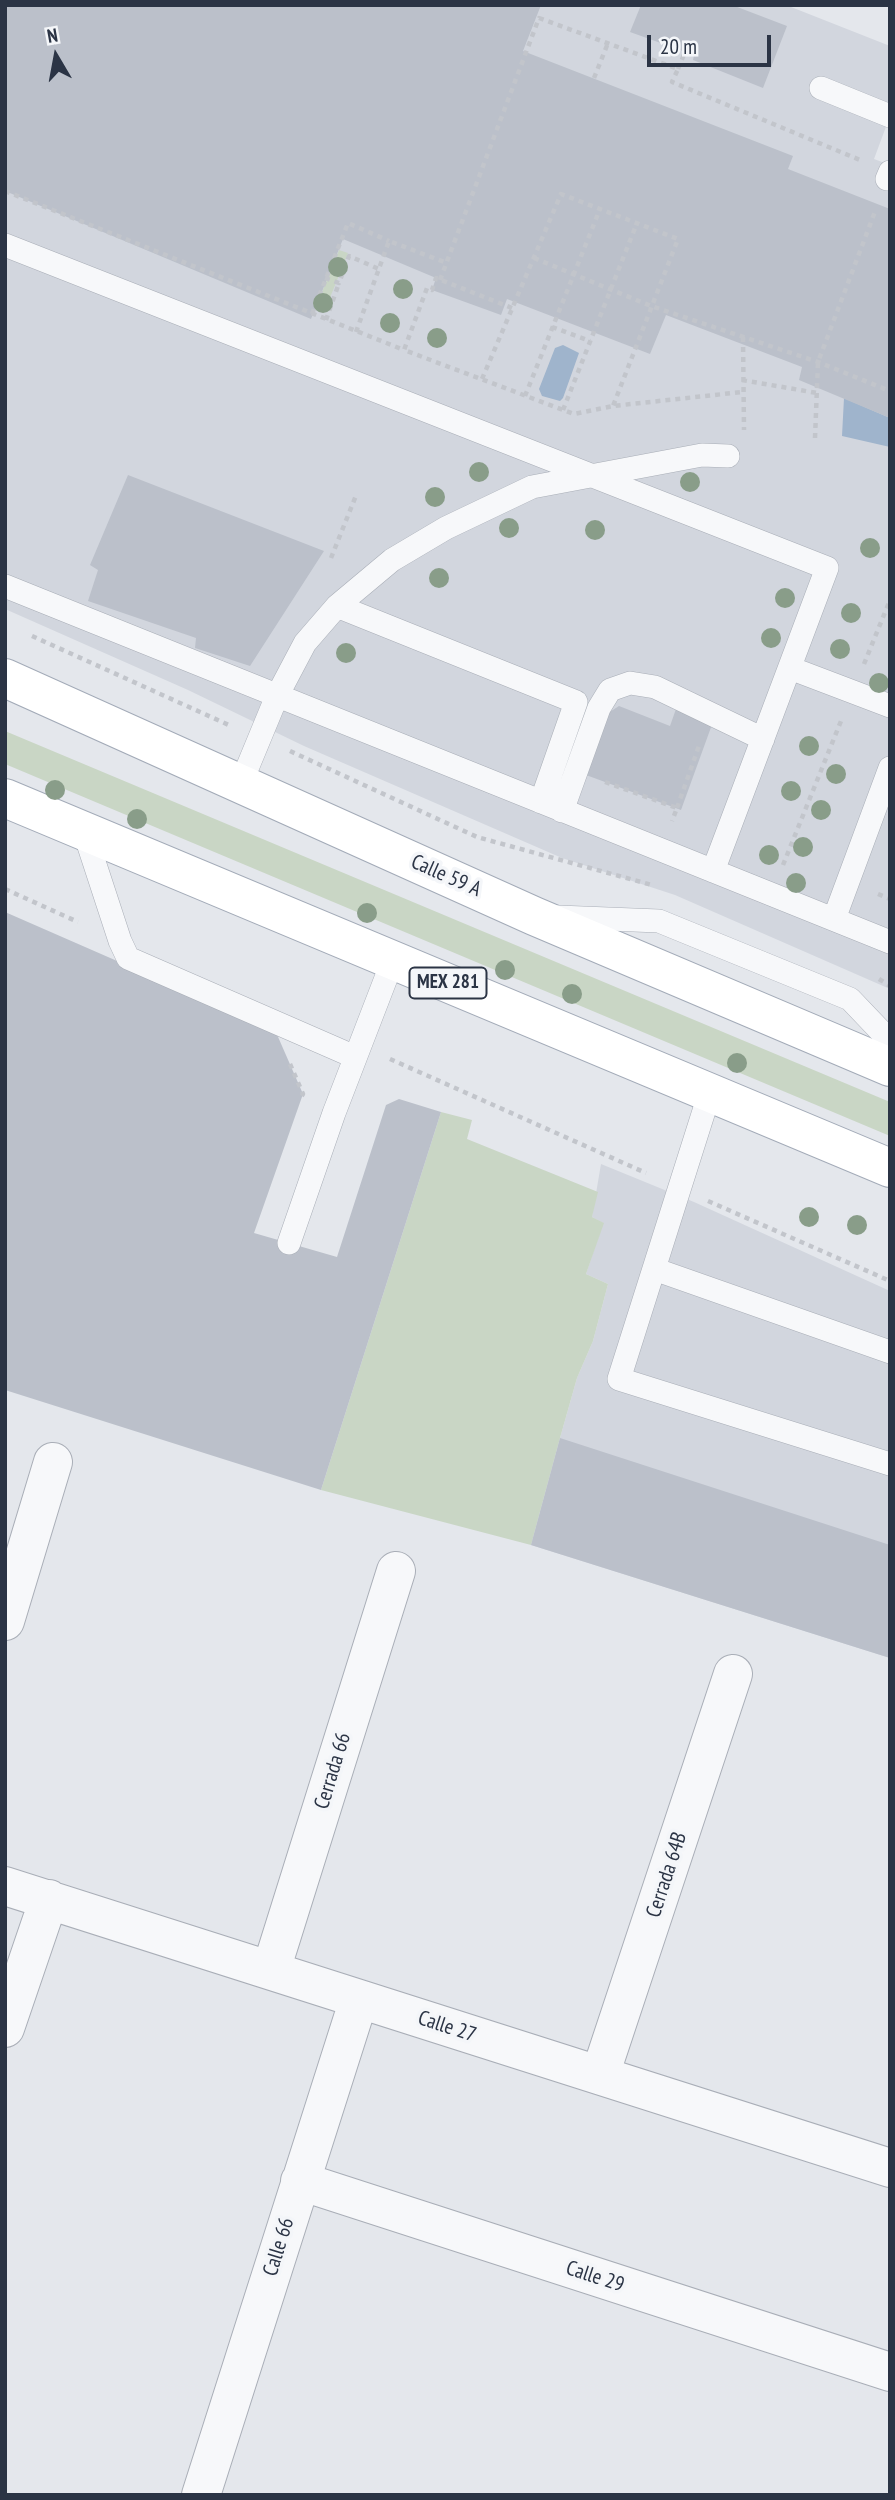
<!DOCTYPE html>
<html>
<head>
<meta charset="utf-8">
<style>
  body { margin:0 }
  #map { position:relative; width:895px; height:2500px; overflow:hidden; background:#e4e7ec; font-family:"PT Sans Narrow",sans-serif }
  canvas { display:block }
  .frame { position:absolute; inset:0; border:7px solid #2b3445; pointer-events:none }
  .north { position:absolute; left:21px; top:21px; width:70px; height:70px; -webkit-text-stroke:5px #f4f6f9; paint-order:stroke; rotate:350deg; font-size:19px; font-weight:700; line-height:28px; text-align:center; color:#2b3445 }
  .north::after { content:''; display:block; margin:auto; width:24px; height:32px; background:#2b3445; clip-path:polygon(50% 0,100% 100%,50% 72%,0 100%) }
  .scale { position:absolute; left:647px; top:35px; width:124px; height:32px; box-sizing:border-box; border:4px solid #2b3445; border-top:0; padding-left:9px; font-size:21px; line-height:24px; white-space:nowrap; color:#2b3445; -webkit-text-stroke:5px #f4f6f9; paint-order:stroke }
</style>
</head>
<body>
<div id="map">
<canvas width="895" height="2500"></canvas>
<div class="frame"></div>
<div class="north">N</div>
<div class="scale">20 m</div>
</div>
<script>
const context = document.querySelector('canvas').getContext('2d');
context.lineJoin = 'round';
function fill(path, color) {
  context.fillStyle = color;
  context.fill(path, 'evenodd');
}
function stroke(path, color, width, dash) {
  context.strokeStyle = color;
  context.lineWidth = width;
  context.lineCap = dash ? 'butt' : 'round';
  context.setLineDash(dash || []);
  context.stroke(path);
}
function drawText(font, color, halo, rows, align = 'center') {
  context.font = font + ' "PT Sans Narrow",sans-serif';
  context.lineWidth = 7;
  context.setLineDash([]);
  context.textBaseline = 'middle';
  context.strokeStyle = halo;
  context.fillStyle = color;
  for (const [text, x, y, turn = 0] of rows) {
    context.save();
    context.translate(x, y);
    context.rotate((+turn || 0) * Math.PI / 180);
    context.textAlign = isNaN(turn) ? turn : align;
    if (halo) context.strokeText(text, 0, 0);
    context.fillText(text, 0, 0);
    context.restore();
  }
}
fill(new Path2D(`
  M5,5H786L890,46V116L874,159L890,165V989L675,895L562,858L304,746L188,690L5,609Z
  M601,1164L694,1202L890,1291V1658L531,1545L560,1438L577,1378L593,1341L608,1284L586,1274L603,1223L592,1217Z`), '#d2d6de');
fill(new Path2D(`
  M339,250L348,253L325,310L316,307Z
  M5,731L890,1102V1136L5,764Z
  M441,1112L472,1120L467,1139L598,1192L592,1217L604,1223L586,1274L608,1284L593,1341L577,1378L560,1438L531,1545L321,1490Z`), '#c9d6c5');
fill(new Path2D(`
  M563,345L579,353L563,398L560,401L542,396L539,389L555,348Z
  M844,398L890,418V447L842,436Z`), '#9fb4cc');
fill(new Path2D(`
  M5,5H541L523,51L793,156L788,169L890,209V418L799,380L802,367L666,315L650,354L507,299L501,315L432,290L436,278L343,239L311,319L5,191Z
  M641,5H732L787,26L763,88L693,60L694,55L630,32Z
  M128,475L324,551L250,666L195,648L196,638L88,601L98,570L90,565Z
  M682,692L718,708L681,810L567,768L579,732L619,706L670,726Z
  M5,912L275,1030L303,1094L254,1233L337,1257L386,1105L399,1099L441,1112L321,1490L5,1390Z
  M560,1438L890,1545V1658L531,1545Z`), '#bbc0ca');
const service = new Path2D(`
  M821,88L890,116
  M887,179L890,172
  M5,245L827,568L713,871
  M5,586L890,942
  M337,606L576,702L541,802
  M790,668L890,706
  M241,783L277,696L305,643L337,606L392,560L446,528L532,487L702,455L728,456
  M562,811L599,708L610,690L630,683L655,687L763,739
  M84,831L120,941L128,958L355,1057
  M558,917L659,921L850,999L890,1041
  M834,919L890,768
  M710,1092L619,1379L890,1464
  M289,1243L334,1113L393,960
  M654,1269L890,1352`);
const minor = new Path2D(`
  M5,1621L53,1462
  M5,1886L890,2168
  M271,1970L396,1571
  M5,2028L49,1899
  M600,2075L733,1674
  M300,2181L890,2372
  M201,2495L359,1999`);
const primary = new Path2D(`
  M5,678L534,916L890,1067
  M5,798L890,1168`);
stroke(service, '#a9aeb7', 24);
stroke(minor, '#a9aeb7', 40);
stroke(primary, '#a3abb8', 40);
stroke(new Path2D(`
  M678,69L685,52
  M594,78L608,43
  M5,191L404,350
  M534,258L651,306L818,362L890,391
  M325,278L339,283L349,256L379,269
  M440,280L539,18L678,69L672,82L860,160
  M512,308L436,278L432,290L427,288L404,350L574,414L613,406L742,392
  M312,314L348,223L389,241
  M326,320L339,283
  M552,327L590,341
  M356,332L389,241L447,263
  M743,337L744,430
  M482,379L561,194L678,239L613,406
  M742,380L817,393
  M525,396L600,209
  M563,410L637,223
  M815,438L818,362L876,209
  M331,558L357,493
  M32,636L231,726
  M864,664L890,600
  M290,751L477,837L652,885
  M605,782L677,808L672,821
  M677,808L700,743
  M783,865L841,721
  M5,889L78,922
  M878,894L890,899
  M879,979L890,986
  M390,1059L646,1173
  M290,1064L303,1094L301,1097
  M708,1201L890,1281`), '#c2c5cb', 4.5, [5, 5]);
stroke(service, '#f7f8fa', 23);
stroke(minor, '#f7f8fa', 38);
stroke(primary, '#fff', 38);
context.fillStyle = '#899d89';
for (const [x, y] of [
  [338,267],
  [403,289],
  [323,303],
  [390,323],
  [437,338],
  [479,472],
  [690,482],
  [435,497],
  [509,528],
  [595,530],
  [870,548],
  [439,578],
  [785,598],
  [851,613],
  [771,638],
  [840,649],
  [346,653],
  [879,683],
  [809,746],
  [836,774],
  [55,790],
  [791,791],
  [821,810],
  [137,819],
  [803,847],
  [769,855],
  [796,883],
  [367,913],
  [505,970],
  [572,994],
  [737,1063],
  [809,1217],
  [857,1225]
]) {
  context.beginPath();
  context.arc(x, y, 10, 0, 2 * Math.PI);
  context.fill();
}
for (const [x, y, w] of [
  [448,983,77]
]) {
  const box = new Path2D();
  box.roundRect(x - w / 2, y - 15.5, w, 31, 5);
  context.fillStyle = '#f4f6f9';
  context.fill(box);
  stroke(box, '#2b3445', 2);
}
drawText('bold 19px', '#2b3445', null, [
  ["MEX 281",448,983]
]);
drawText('21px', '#2b3445', '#f4f6f9', [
  ["Calle 59 A",446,876,24],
  ["Cerrada 66",333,1771,-73],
  ["Cerrada 64B",667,1875,-72],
  ["Calle 27",447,2027,18],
  ["Calle 66",279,2247,-73],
  ["Calle 29",595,2277,18]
]);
</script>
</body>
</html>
